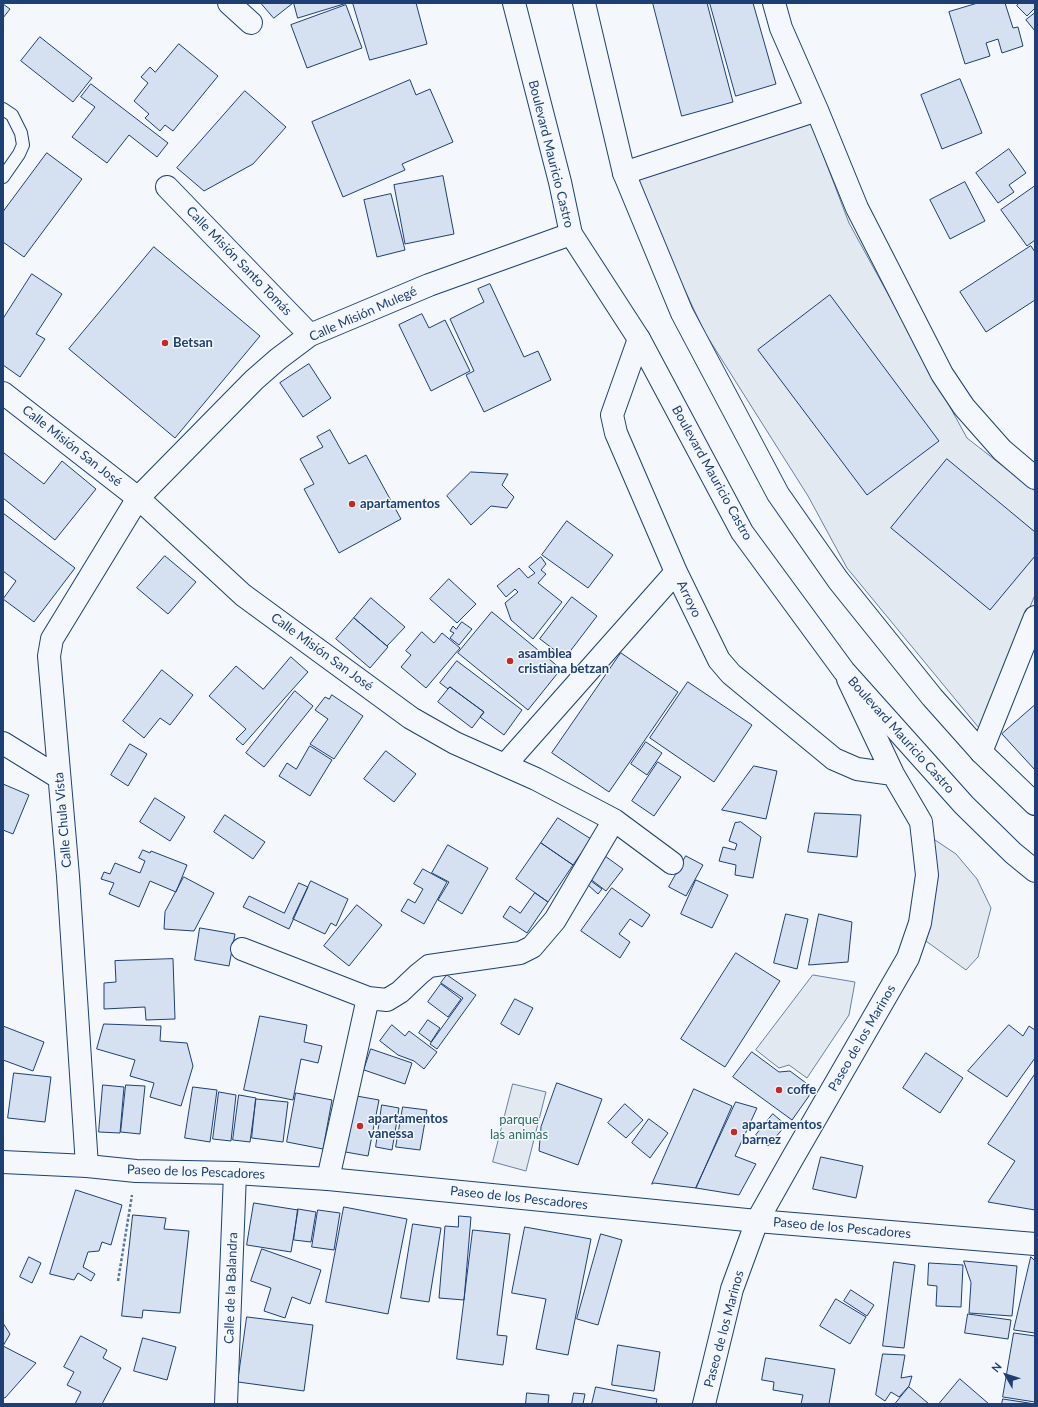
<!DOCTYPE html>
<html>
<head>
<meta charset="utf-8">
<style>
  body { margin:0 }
  #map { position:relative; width:1038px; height:1407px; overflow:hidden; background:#f4f7fb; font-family:Lato,sans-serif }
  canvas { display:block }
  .frame { position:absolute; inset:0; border:4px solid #1d3f73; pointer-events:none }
  .north { position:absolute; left:986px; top:1355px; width:40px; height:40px; -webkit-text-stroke:3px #f4f7fb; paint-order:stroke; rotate:309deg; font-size:11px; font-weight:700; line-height:16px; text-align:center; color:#1d3f73 }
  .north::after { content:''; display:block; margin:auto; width:14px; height:18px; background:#1d3f73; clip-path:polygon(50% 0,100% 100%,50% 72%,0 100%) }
</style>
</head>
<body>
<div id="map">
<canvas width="1038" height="1407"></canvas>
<div class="frame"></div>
<div class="north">N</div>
</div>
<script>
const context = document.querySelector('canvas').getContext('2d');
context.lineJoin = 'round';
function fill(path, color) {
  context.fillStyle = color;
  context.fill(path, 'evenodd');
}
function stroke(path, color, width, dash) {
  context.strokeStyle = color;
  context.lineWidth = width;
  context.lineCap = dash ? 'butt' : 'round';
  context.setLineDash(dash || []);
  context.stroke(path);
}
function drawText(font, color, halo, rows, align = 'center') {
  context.font = font + ' Lato,sans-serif';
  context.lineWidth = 3;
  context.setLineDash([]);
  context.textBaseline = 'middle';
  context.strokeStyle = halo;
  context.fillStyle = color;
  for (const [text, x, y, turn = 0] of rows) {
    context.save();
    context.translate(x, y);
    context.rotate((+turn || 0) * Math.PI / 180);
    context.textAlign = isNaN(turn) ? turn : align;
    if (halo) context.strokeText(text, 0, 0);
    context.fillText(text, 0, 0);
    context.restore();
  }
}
const green = new Path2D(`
  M811,123L849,223L967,438L1035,491V595L979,728L847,568L808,496L705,333L632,178Z
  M935,840L956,854L977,879L991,908L978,957L966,970L919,936L932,844Z
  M813,975L855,982L849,1015L807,1078L789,1065L779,1068L756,1050Z
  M513,1084L546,1092L526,1171L493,1162Z`);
fill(green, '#e3e9f0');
stroke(green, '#687fa3', 1);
const building = new Path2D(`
  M261,3H293L274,18Z
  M294,3H347L298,18Z
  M353,3H416L427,44L370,60Z
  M653,3H707L733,102L682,116Z
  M710,3H753L776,84L736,96Z
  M978,3H1005L1013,28L1018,27L1023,46L1002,53L998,39L986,43L990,56L965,64L949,12Z
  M1019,3H1035V8L1027,16L1017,6Z
  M3,4L10,9L3,18Z
  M346,5L362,48L307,68L291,25Z
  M1035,13V31L1026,20Z
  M40,37L92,78L73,102L21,61Z
  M179,44L218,76L173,131L165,125L160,131L145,118L149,114L134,101L148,83L141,77L150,67L155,72Z
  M960,79L982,133L942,149L921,95Z
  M410,80L416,95L430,89L453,142L402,164L405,170L343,197L312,122Z
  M91,84L168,143L157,157L129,135L107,163L72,137L95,107L81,97Z
  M245,91L286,127L253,164L204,191L177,168Z
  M1009,149L1026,173L1009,185L1014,192L998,203L976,173Z
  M47,153L82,179L24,257L3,242V212Z
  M443,176L454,234L405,244L394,185Z
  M965,182L985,221L950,239L930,200Z
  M1035,186V240L1027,246L1001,210Z
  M391,194L405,250L377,257L364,200Z
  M1031,246L1035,252V300L986,332L960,292Z
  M154,247L260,336L175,438L69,349Z
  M32,274L62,294L36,334L45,339L20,377L3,365V319Z
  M490,284L524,357L538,351L551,380L484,412L466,375L474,371L450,319L484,302L478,289Z
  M830,295L939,441L867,495L758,350Z
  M422,314L429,328L445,320L470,371L431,391L399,325Z
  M309,364L331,398L303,417L280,383Z
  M330,430L349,464L366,455L401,519L339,553L304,489L314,484L300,459L323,447L317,437Z
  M4,453L44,484L62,461L96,489L55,540L3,498V454Z
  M947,459L1035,532V556L990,610L891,528Z
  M471,472L508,474L502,485L514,497L507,508L491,506L471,525L447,496Z
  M3,513L75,568L34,622L3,599L16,581L3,571Z
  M567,521L613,555L588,588L542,555Z
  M165,556L196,582L168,614L137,588Z
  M541,557L546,564L541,570L546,574L538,583L562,602L533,639L511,620L505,603L518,592L515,589L506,597L497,586L519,568L528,578L535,573L529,567Z
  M449,579L476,604L457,623L430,599Z
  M572,597L597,616L565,658L540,639Z
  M371,598L405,627L387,646L354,618Z
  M492,612L561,669L528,710L458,653Z
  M354,618L388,647L370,668L336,639Z
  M462,622L472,629L459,645L450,638L454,633L450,631L453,626L456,629Z
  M422,632L434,643L442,633L460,648L426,688L401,667L411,655L406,651Z
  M621,653L678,692L609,792L552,753Z
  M291,657L308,672L243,745L236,739L246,729L209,696L236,666L263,689Z
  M457,661L522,710L504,735L480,717L484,712L450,687L448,689L440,683Z
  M162,670L193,695L170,725L160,718L144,738L123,721Z
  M688,682L752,725L714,782L650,738Z
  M450,687L484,712L472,728L438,702Z
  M295,691L313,706L264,767L246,753Z
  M332,695L363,716L334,759L310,744L328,719L315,710L325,697L329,699Z
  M1035,705V770L1002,734Z
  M646,742L662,753L647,775L631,764Z
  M130,744L147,754L128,786L111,775Z
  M310,746L332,760L310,796L279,776L287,763L296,769Z
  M386,751L416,774L394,802L364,779Z
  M658,762L681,777L654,816L632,801Z
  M754,766L777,771L766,819L722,810Z
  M3,784L29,795L13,834L3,830Z
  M155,798L185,817L170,841L140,822Z
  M815,813L861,815L857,857L808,852Z
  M225,815L265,842L253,859L214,832Z
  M558,818L591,839L573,865L541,843Z
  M741,822L761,837L753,878L735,875L736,865L719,861L723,847L735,850L737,844L729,841L735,823Z
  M541,843L573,865L548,902L516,879Z
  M448,845L488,868L462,914L438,900L449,882L432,873Z
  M143,850L150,853L151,851L187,865L176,892L150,881L139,907L109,894L114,883L101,879L104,872L110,874L115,863L140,873L145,861L139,858Z
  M605,856L623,869L606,891L589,878Z
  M686,856L703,865L686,896L669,887Z
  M423,869L447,882L424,924L401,911L408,899L415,903L423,889L414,884Z
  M184,877L214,893L194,931L164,929L165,912Z
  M696,880L728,895L712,928L681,914Z
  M311,881L348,899L336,926L331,923L325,934L293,919Z
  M591,881L602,889L598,894L588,885Z
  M299,883L308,887L289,929L243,907L249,896L284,913Z
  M612,888L650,915L642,927L630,919L619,934L630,942L620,958L581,931Z
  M535,893L548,902L527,933L503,917L510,906L520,913Z
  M357,905L382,925L349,966L324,946Z
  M786,914L808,919L797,969L774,963Z
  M819,914L852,922L848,962L809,965Z
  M200,928L235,934L229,966L195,960Z
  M736,953L780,981L725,1067L681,1039Z
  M173,959L175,1019L146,1020L145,1007L104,1009V983L116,982L115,961Z
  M447,975L476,995L437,1049L430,1044L463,998L441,983Z
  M441,984L461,999L448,1017L428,1002Z
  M515,999L533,1008L519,1035L501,1024Z
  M260,1016L307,1025L304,1042L322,1046L318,1063L301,1059L293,1100L244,1090Z
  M428,1020L440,1028L431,1042L419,1033Z
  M104,1024L161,1026L160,1041L187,1043L193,1066L181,1106L150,1097L154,1083L130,1076L135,1060L97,1049Z
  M392,1025L405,1036L409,1031L437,1052L424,1069L414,1061L398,1055L380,1041Z
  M1009,1025L1023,1036L1029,1026L1035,1030V1058L1007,1097L968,1071Z
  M3,1026L44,1042L33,1071L3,1060Z
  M371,1049L412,1063L405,1084L364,1070Z
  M752,1052L779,1072L790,1071L806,1083L809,1096L792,1120L733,1077Z
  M926,1053L963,1078L940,1113L903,1088Z
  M14,1073L51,1077L45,1122L8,1118Z
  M1035,1074V1210L988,1202L1015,1161L988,1144Z
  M557,1083L602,1099L578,1165L539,1151L541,1127Z
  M103,1085L124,1087L120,1133L99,1132Z
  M126,1085L145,1086L140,1134L121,1132Z
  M193,1087L217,1090L210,1142L185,1138Z
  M694,1089L732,1106L696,1188L654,1183L652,1184Z
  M219,1092L236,1095L231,1141L213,1139Z
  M296,1093L332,1100L323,1149L287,1142Z
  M239,1095L256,1098L250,1142L233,1140Z
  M351,1095L379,1100L368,1156L340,1151Z
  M256,1099L288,1102L283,1142L252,1138Z
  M736,1102L757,1108L735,1156L756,1164L739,1195L696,1188Z
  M625,1104L643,1120L626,1138L608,1123Z
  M382,1105L399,1108L392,1150L376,1147Z
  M403,1107L427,1110L420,1150L396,1147Z
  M773,1114L786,1125L768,1146L756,1135Z
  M649,1119L668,1133L650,1158L632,1143Z
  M821,1157L863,1166L856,1198L813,1189Z
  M76,1190L122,1205L111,1245L102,1242L99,1251L88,1252L83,1267L95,1274L91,1281L78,1273L74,1280L50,1274Z
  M254,1203L298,1210L291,1252L247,1245Z
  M344,1207L407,1219L388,1314L326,1302Z
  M298,1209L316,1212L311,1242L294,1240Z
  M318,1210L340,1213L334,1250L312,1247Z
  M133,1215L166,1218L164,1229L189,1231L180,1313L143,1310L142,1318L122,1316Z
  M459,1216L471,1217L464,1300L439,1298L445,1226L458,1227Z
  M413,1224L441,1228L429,1302L401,1298Z
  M525,1227L591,1239L568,1355L536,1349L546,1299L512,1293Z
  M473,1230L510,1234L497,1335L507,1336L503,1365L457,1359Z
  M601,1234L622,1240L598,1325L577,1319Z
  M262,1249L321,1270L310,1304L292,1297L285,1318L264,1311L271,1288L251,1281Z
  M29,1257L41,1263L32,1283L20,1277Z
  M1031,1257L1035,1261V1333L1014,1330Z
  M964,1261L1017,1266L1012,1316L969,1313L971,1283Z
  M894,1262L915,1265L904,1348L883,1346Z
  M929,1263L963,1265L961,1307L936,1306L937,1286L928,1285Z
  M851,1290L874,1305L867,1316L844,1301Z
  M836,1299L866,1317L850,1344L820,1326Z
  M968,1314L1011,1320L1008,1339L965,1333Z
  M247,1317L313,1325L304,1391L238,1382Z
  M3,1323L10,1334L3,1346Z
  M1014,1333L1035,1336V1402L1003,1397Z
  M81,1336L107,1350L103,1358L121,1368L102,1404H75L81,1392L67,1385L74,1372L64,1367Z
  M143,1338L176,1347L167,1380L134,1371Z
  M618,1345L660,1352L654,1391L612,1385Z
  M3,1346L36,1363L5,1398L3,1397Z
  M883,1354L905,1355L901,1378L912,1376L909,1386L899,1397L891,1392L885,1401L876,1395Z
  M766,1358L835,1369L829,1404H801L803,1395L773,1390L774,1382L762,1380Z
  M960,1379L989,1404H939Z
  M596,1387L657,1399L656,1404H592Z
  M909,1387L929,1404H895Z
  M527,1393L549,1395L548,1404H526Z
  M574,1393L585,1394L583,1404H572Z
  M1003,1399L1035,1404H1002Z`);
fill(building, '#d5e0f0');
stroke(building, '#1d3f73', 1);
const service = new Path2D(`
  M3,109L12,115L21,133L23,145L19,154L3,177`);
const minor = new Path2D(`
  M229,3L251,23
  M774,3L781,28L817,110L857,208L942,374L964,407L1002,450L1035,478
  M624,173L817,110
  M167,187L310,335
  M639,339L612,415L616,433L676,572L719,660L731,674L834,759L857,769L893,774
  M3,393L138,498L243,595L411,718L455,743L536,779L614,820L672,863
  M3,743L58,777
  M981,752L1035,617
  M505,765L676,572
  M242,949L368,998L387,1000L400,992L419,974L429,966L520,953L532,947L555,920L614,820
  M87,1166L68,876L49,656L52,639L138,498L254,380L278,359L310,335L429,285L571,234
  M328,1179L368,998
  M226,1404L235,1173
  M704,1404L732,1289L757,1221L792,1159L908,958L920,923L927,875L921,822L893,774L848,679`);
const tertiary = new Path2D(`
  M3,1162L87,1166L136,1171L235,1173L328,1179L757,1221L1035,1244`);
const primary = new Path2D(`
  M514,3L560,182L571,234L639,339L742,532L844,671L964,805L1013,853L1035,871
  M584,3L624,173L682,313L778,494L838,580L932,697L981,752L1035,804`);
stroke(service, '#1d3f73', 14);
stroke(minor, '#1d3f73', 24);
stroke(tertiary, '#1d3f73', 24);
stroke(primary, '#1d3f73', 24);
stroke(new Path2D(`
  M118,1281L132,1195`), '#5e769c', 2.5, [3, 2]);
stroke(service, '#f4f7fb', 12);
stroke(minor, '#f4f7fb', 22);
stroke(tertiary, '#f4f7fb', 22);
stroke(primary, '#f4f7fb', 22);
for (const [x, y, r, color] of [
  [165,343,4,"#c62828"],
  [352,504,4,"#c62828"],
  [510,661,4,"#c62828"],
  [779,1090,4,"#c62828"],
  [360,1126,4,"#c62828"],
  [734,1132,4,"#c62828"]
]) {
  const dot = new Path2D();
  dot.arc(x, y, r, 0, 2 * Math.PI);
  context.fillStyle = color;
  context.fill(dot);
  stroke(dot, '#f4f7fb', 1.5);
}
drawText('13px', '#1d3f73', '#f4f7fb', [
  ["Boulevard Mauricio Castro",551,154,76],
  ["Calle Misión Santo Tomás",239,261,46],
  ["Calle Misión Mulegé",363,314,-24],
  ["Calle Misión San José",72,446,38],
  ["Boulevard Mauricio Castro",712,473,61],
  ["Arroyo",689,599,64],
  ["Calle Misión San José",322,652,36],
  ["Boulevard Mauricio Castro",901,735,48],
  ["Calle Chula Vista",63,820,-95],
  ["Paseo de los Marinos",862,1038,-60],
  ["Paseo de los Pescadores",196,1172,2],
  ["Paseo de los Pescadores",519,1198,6],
  ["Paseo de los Pescadores",842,1228,5],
  ["Calle de la Balandra",231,1288,-88],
  ["Paseo de los Marinos",724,1329,-75]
]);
drawText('bold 13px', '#1d3f73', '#f4f7fb', [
  ["Betsan",173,343],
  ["apartamentos",360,504],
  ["asamblea",518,654],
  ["cristiana betzan",518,669],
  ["coffe",787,1090],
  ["apartamentos",368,1119],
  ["vanessa",368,1134],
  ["apartamentos",742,1125],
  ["barnez",742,1140]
], 'left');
drawText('13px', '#2c6c60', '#f4f7fb', [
  ["parque",519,1120],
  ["las animas",519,1135]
]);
</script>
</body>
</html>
